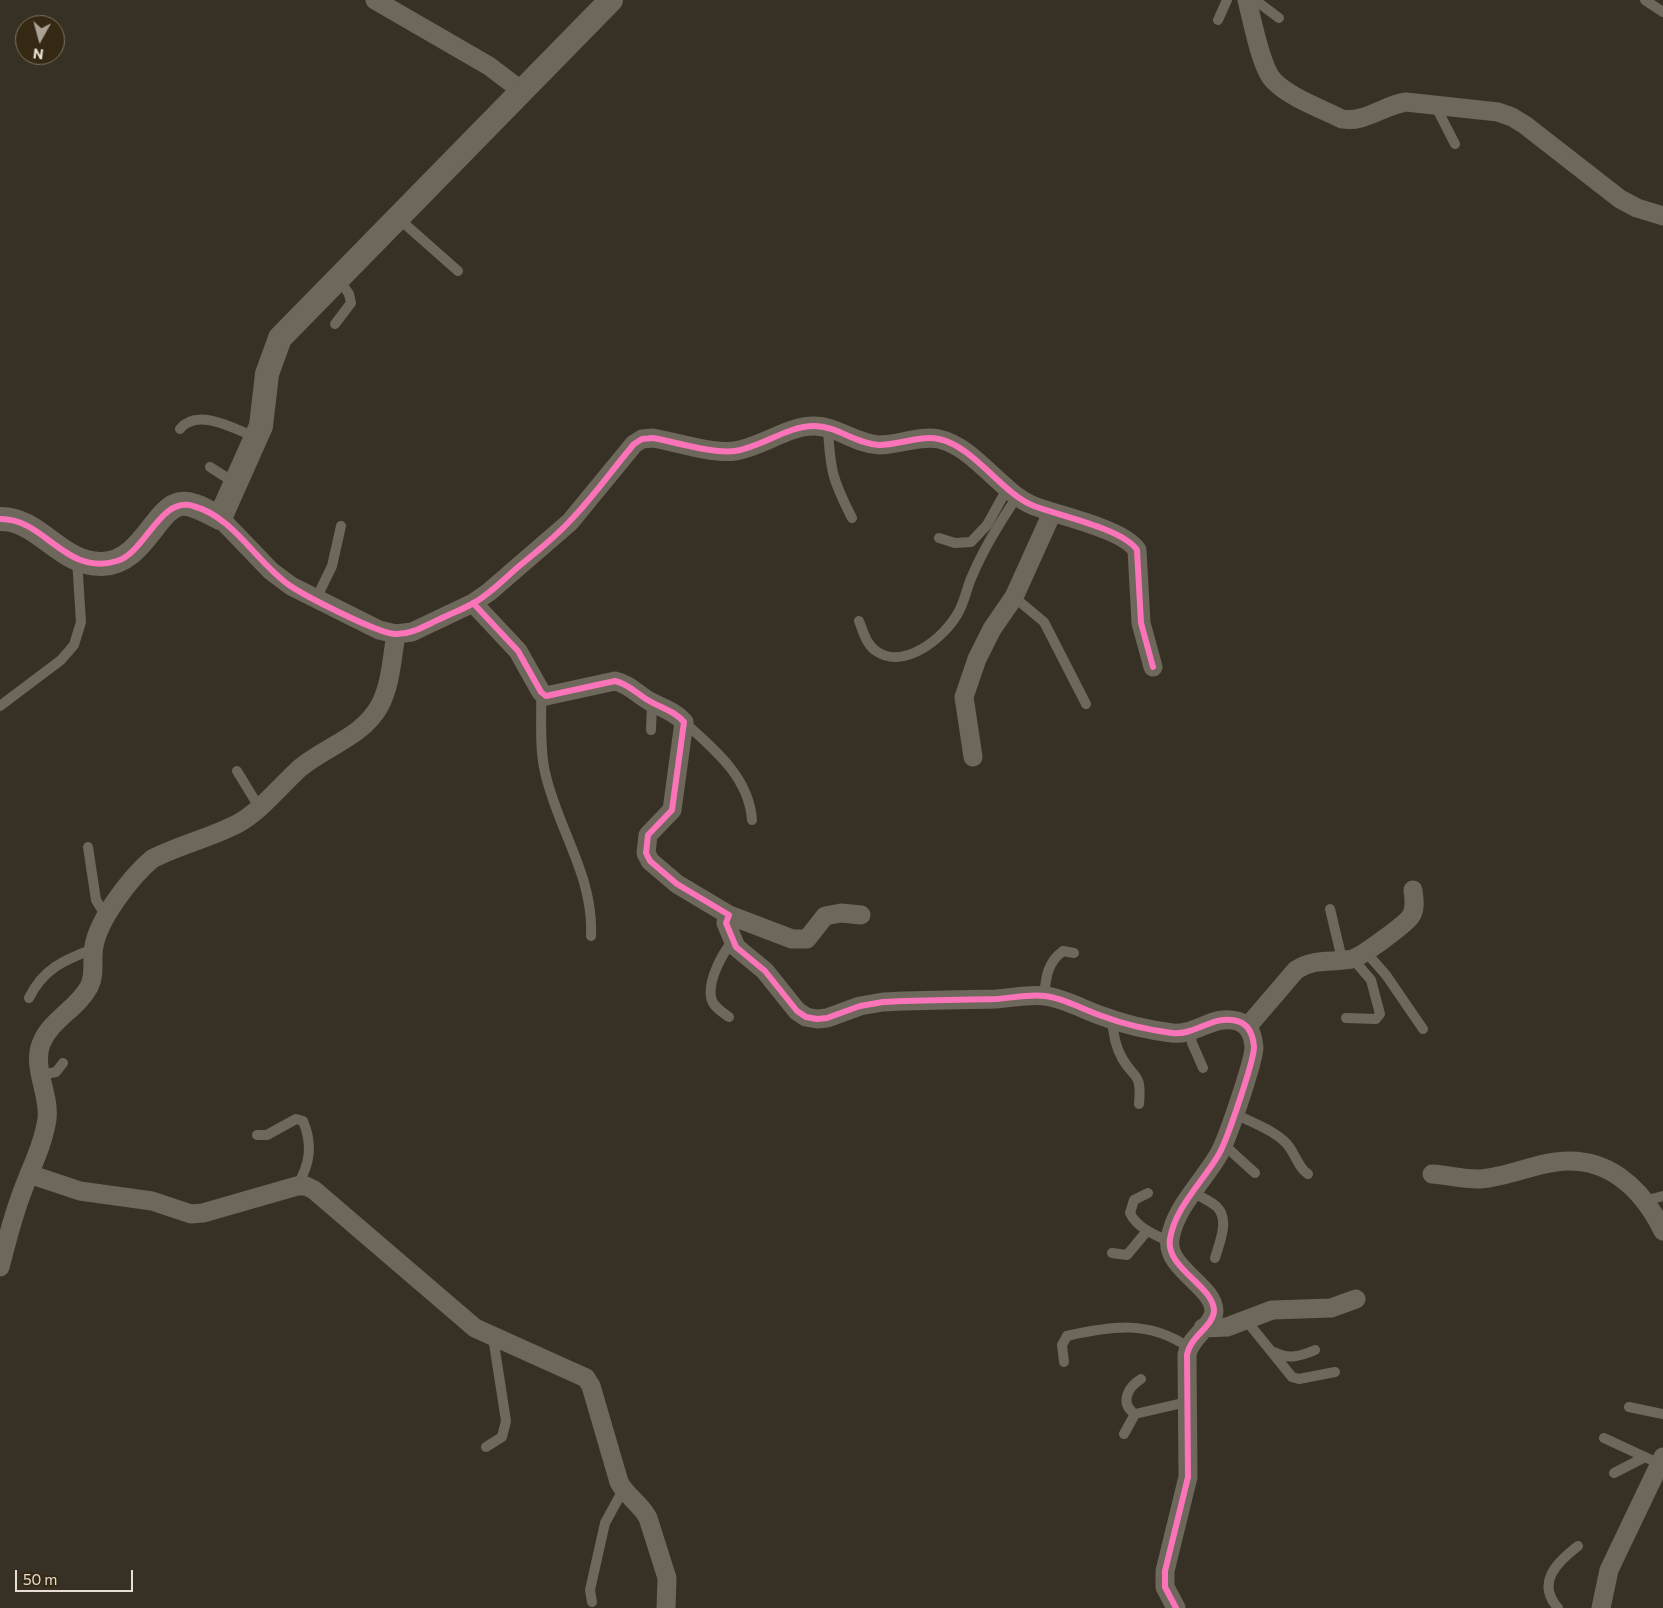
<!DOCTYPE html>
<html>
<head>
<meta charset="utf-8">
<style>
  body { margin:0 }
  #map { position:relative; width:1663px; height:1608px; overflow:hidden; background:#373125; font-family:Commissioner,sans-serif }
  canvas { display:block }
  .north { position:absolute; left:15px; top:15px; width:50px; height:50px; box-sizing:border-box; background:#352913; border:1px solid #7c725f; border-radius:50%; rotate:187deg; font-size:14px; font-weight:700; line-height:20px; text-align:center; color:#e6dfd2 }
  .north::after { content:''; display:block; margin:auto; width:18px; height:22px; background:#a9a295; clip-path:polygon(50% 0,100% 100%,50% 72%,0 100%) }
  .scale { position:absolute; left:15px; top:1570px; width:118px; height:22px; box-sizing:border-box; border:2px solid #e6dfd2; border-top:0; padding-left:6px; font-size:15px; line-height:18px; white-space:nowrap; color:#e6dfd2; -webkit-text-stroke:4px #352913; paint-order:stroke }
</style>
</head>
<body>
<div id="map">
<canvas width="1663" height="1608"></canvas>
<div class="north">N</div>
<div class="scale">50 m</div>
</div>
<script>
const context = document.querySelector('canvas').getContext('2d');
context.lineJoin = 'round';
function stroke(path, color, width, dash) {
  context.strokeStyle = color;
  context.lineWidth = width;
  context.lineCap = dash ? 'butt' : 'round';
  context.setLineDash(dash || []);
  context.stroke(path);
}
stroke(new Path2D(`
  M1255,0L1279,18
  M1645,0L1663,12
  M1218,20L1227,0
  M1435,105L1455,144
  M398,218L458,271
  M335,324L351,303L349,294L338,278
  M828,428C830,470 833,481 852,518
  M180,429C197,407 235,429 255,437
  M210,467L235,483
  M939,538L955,543L971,542L987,525L1007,489
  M1014,597L1044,622L1086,704
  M316,599L332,566L341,526
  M859,621C863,631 866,644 876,651C904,671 945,637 958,613C965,601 967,586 973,574C985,546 1000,522 1017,497
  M541,692C542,717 539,747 545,772C557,828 594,876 591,936
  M0,706L61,660L74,645L81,622L77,560
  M684,722C714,749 749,777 752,820
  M651,730L652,703
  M237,771L259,807
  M88,847L96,900L106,916
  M1330,909L1342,959
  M1365,951L1386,975L1423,1029
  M1044,996C1046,977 1047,963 1063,951L1074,953
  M29,998C43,969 64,960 93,949
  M729,1017C722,1012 712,1006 711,997C708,980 722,954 732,942
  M1346,1018L1376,1019L1380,1014L1371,980L1353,959
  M1112,1019C1113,1033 1115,1046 1122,1058C1134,1080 1142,1071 1139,1104
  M1190,1031L1192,1043L1203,1068
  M41,1075L56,1072L63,1063
  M1233,1113C1251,1122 1271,1129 1285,1142C1295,1151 1297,1167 1308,1174
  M257,1135H267L296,1119L303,1121C313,1145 310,1164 297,1186
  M1223,1144L1255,1173
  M1193,1192C1200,1197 1211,1201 1217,1207C1230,1220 1219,1244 1215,1258
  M1148,1193L1134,1200L1130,1213C1137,1228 1155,1235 1170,1242
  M1644,1201L1663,1196
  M1112,1253L1127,1255L1147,1231
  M1245,1319L1292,1377L1299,1379L1335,1372
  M1274,1352C1289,1360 1301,1356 1315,1350
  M1064,1362L1062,1345L1067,1336C1111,1326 1149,1320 1188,1347
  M1141,1379C1128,1387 1119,1403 1135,1414L1187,1402
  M1629,1407L1663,1414
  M1124,1434L1135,1414
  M1604,1438L1660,1464
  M486,1447L502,1437L506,1421L493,1337
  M1614,1473L1645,1457
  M592,1602L590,1590L605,1523L623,1490
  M1558,1608C1536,1583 1556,1563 1578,1546`), '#6e675b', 10);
stroke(new Path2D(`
  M375,0L489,66L522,91
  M1247,0C1252,19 1261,69 1274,81C1289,97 1322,109 1342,119C1365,123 1384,105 1406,102L1498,112L1512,117L1525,125L1620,199L1637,208L1663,216
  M220,518L271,571L291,586L379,630L396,634L412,632L473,603L489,592L570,522L634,444L642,439L653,438C676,442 712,454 735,451C762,447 787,426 814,426C837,426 856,444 879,445C899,445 920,435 939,439C975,447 1001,493 1034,506C1060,516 1123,529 1137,550L1141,623L1153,667
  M473,603L518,651L541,692L546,696L615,681C628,684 635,692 646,699C658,707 674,710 684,722L672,810L648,835L646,853L650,861L677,884L729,915L726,923L736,947L765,971L797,1011L806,1017L817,1019L827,1018L860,1006L883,1002C921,1000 958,1000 996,999C1012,998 1029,994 1045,996C1064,998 1084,1010 1102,1016C1123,1024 1149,1030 1172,1033C1195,1036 1213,1014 1237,1021C1249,1024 1253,1035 1254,1047C1254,1061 1227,1140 1219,1154C1203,1182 1175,1207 1170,1239C1165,1268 1214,1286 1214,1311C1213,1327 1190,1336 1187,1355L1188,1477L1165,1571V1587L1176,1608
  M973,757L964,697L977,659L992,629L1014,597L1052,513
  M729,915L792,939H807L825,916L841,913L861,915
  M1248,1026L1296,970C1314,958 1332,963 1352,959C1361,957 1406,924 1411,916C1416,908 1414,899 1413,890
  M29,1174L80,1191L152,1201L191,1214L203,1213L297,1186H306L314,1190L475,1328L586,1378L591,1386L619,1482C626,1496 641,1504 648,1518L667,1578L666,1608
  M1432,1174C1448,1175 1465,1180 1481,1179C1507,1177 1531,1165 1556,1162C1607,1155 1642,1188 1663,1231
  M0,1267C6,1244 12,1220 20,1198C29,1172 43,1146 47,1119C50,1094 32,1068 41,1044C50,1020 77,1009 89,987C96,974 91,959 94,946C99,918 131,877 152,859C179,845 210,838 237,824C261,811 280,786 300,768C326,746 363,737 380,705C391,684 392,657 396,634
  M1203,1328L1227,1327L1272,1310L1331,1308L1356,1299
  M1601,1608L1609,1570L1663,1457`), '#6e675b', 19);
stroke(new Path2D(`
  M0,519C39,518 60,565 102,564C143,563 156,507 181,504C193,502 209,513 220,518L261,426L267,374L280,338L611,0`), '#6e675b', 24);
stroke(new Path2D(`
  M0,519C45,518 65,577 117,561C146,552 160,496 193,506C234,517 255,561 289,585C305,596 377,633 395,634C411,635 426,625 440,619C450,614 461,610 472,604C489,595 503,580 518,567C535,553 553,539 568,523C592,499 612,470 634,444L642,439L653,438C676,442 712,454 735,451C762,447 787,426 814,426C837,426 856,444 879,445C899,445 920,435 939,439C975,447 1001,493 1034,506C1060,516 1123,529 1137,550L1141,623L1153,667
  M473,603L518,651L541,692L546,696L615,681C628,684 635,692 646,699C658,707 674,710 684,722L672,810L648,835L646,853L650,861L677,884L729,915L726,923L736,947L765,971L797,1011L806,1017L817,1019L827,1018L860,1006L883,1002C921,1000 958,1000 996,999C1012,998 1029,994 1045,996C1064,998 1084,1010 1102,1016C1123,1024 1149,1030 1172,1033C1195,1036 1213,1014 1237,1021C1249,1024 1253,1035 1254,1047C1254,1061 1227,1140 1219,1154C1203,1182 1175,1207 1170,1239C1165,1268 1214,1286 1214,1311C1213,1327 1190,1336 1187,1355L1188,1477L1165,1571V1587L1176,1608`), '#fb73b8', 6);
</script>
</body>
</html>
